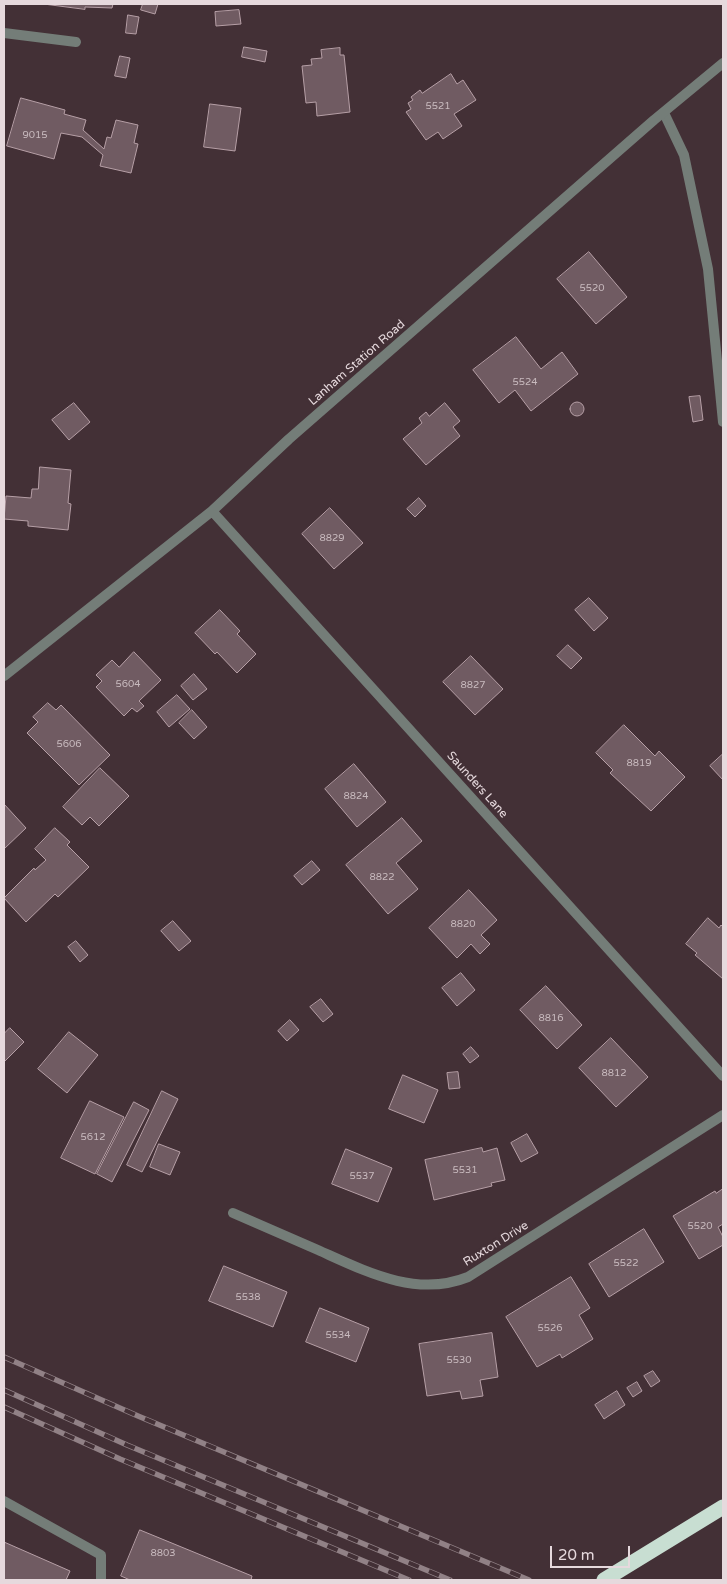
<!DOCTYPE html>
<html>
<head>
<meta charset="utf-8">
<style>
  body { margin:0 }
  #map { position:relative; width:727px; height:1584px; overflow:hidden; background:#433036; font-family:"Varela Round",sans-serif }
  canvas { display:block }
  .frame { position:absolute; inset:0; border:5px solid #e6d9dd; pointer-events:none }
  .scale { position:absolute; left:550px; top:1546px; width:80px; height:22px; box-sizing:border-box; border:2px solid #e6d9dd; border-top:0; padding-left:6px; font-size:15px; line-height:18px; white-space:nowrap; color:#e6d9dd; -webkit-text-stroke:4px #433036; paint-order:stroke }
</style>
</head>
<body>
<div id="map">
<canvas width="727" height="1584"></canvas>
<div class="frame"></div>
<div class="scale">20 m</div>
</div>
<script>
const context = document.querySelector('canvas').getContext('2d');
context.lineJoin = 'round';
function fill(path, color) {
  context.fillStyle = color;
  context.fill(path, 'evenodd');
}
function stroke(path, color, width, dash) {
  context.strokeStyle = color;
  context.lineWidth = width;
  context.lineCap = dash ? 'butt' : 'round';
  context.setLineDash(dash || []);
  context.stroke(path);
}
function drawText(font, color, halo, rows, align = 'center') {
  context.font = font + ' "Varela Round",sans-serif';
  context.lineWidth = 5;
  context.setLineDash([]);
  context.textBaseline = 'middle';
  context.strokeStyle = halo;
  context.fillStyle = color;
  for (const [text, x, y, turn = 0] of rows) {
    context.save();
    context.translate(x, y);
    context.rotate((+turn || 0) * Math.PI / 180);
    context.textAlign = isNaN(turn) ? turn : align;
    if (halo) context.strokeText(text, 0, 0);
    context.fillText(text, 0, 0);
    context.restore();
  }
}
const building = new Path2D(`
  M44,4H113L112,8L85,7V9Z
  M143,4H158L155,14L141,10Z
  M239,10L241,24L216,26L215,12Z
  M128,15L139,17L136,34L126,33Z
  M244,47L267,51L265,62L242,57Z
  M340,48V55H344L350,112L317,116L316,102L306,103L302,66L312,65L311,59L322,58L321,50Z
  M120,56L130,58L126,78L115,76Z
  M451,74L457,84L463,80L476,100L454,114L462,126L443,139L438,132L426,140L406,112L411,109L408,103L413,100L411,97L420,90L422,93Z
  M21,98L65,110L64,114L86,120L83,130L104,149L107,137L111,138L116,120L138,125L134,143L138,144L131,173L100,166L103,155L82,137L61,133L54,159L7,146Z
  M210,104L241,108L235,151L204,147Z
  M589,252L627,297L596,324L557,279Z
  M516,337L541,369L562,352L578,374L531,411L515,390L499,403L473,370Z
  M700,396L703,420L693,422L689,397Z
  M570 409a7 7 0 1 1 14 0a7 7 0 1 1-14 0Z
  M74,403L90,422L69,440L52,420Z
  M445,403L460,421L453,427L460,436L426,465L403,439L422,423L419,418L426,412L429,416Z
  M40,467L71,470L68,503L71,504L68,530L28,526V521L4,519L6,496L31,498L32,489H38Z
  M419,498L426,506L415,517L407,509Z
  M330,508L363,543L334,569L302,534Z
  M589,598L608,618L594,631L575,610Z
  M220,610L240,631L237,634L256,654L237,673L217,652L215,654L195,633Z
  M568,645L582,658L571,669L557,656Z
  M134,652L161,680L139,701L144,706L137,712L132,708L124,716L96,687L102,681L96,675L112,660L119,667Z
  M471,656L503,689L475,715L443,682Z
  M194,674L207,689L193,700L181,686Z
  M177,695L190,709L169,727L157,712Z
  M48,703L56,710L61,705L110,755L79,785L27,733L38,722L33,717Z
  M192,710L207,727L194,739L179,723Z
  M624,725L655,756L659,751L685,777L651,811L610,773L613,770L596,753Z
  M723,754V780L710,766Z
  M354,764L386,802L357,827L325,789Z
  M100,768L129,796L99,826L90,817L82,825L63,807Z
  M4,804L26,828L4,849Z
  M402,818L422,841L396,863L418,889L388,914L346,865Z
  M55,828L70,842L67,845L89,867L58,897L55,894L26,922L4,898L34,868L35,870L46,860L35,849Z
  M312,861L320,870L302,885L294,876Z
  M469,890L497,920L481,935L490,944L480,954L471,944L457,958L429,928Z
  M708,918L719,928L721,925L723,927V979L695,955L697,953L686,944Z
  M173,921L191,941L179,951L161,931Z
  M76,941L88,955L80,962L68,947Z
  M461,973L475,990L457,1006L442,988Z
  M546,986L582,1025L557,1049L520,1010Z
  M321,999L333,1014L323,1022L310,1007Z
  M290,1020L299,1030L287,1041L278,1031Z
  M10,1028L24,1042L4,1062V1034Z
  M69,1032L98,1055L67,1093L38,1069Z
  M611,1038L648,1077L616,1107L579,1068Z
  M471,1047L479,1056L470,1063L463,1054Z
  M458,1072L460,1088L449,1089L447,1073Z
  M403,1075L438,1090L424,1123L389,1109Z
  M162,1091L178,1099L142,1172L127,1165Z
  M90,1101L124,1117L95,1174L61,1158Z
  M134,1102L149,1110L112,1182L97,1174Z
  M527,1134L538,1153L521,1162L511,1143Z
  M159,1144L180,1152L170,1175L150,1167Z
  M482,1148L483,1152L497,1148L505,1180L491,1183L492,1186L434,1200L425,1160Z
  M346,1149L392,1168L378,1202L332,1184Z
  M723,1189V1224L718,1227L723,1237V1245L699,1259L673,1216L715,1191L716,1193Z
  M644,1229L664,1262L609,1297L589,1264Z
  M224,1266L287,1292L273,1327L209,1301Z
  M571,1277L590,1308L579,1315L593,1339L562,1358L560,1354L537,1367L506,1317Z
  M320,1308L369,1328L356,1362L306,1342Z
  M492,1333L498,1377L480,1380L483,1396L462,1399L460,1391L427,1396L419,1344Z
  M653,1371L660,1381L651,1387L644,1376Z
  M637,1382L642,1391L633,1397L627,1388Z
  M617,1391L625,1405L604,1419L595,1405Z
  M140,1530L252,1576L251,1580H130L121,1576Z
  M4,1542L70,1571L66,1580H4Z`);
fill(building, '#705b62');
stroke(building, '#b69fa6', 1);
stroke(new Path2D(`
  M4,33L76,42
  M664,113L684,155L708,269L723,422
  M4,1501L101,1555V1580`), '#747d78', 10);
stroke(new Path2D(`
  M212,511L723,1076
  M4,676L212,511L289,439L654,120L723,63
  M233,1213C261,1225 290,1238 318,1250C365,1271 416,1298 468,1277L723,1115`), '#747d78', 10);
stroke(new Path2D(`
  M604,1580L723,1507`), '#c8ded2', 15);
const rail = new Path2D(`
  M4,1357L138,1416L529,1580
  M4,1390L127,1445L450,1580
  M4,1407L120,1459L409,1580`);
stroke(rail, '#918186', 5.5);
stroke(rail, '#433036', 4, [11]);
drawText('10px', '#c8babe', null, [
  ["5521",438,106],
  ["9015",35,135],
  ["5520",592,288],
  ["5524",525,382],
  ["8829",332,538],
  ["5604",128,684],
  ["8827",473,685],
  ["5606",69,744],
  ["8819",639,763],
  ["8824",356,796],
  ["8822",382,877],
  ["8820",463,924],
  ["8816",551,1018],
  ["8812",614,1073],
  ["5612",93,1137],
  ["5531",465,1170],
  ["5537",362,1176],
  ["5520",700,1226],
  ["5522",626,1263],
  ["5538",248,1297],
  ["5526",550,1328],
  ["5534",338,1335],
  ["5530",459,1360],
  ["8803",163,1553]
]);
drawText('12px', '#e6d9dd', '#433036', [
  ["Lanham Station Road",357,363,-41],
  ["Saunders Lane",477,785,48],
  ["Ruxton Drive",496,1244,-32]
]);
</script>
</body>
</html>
